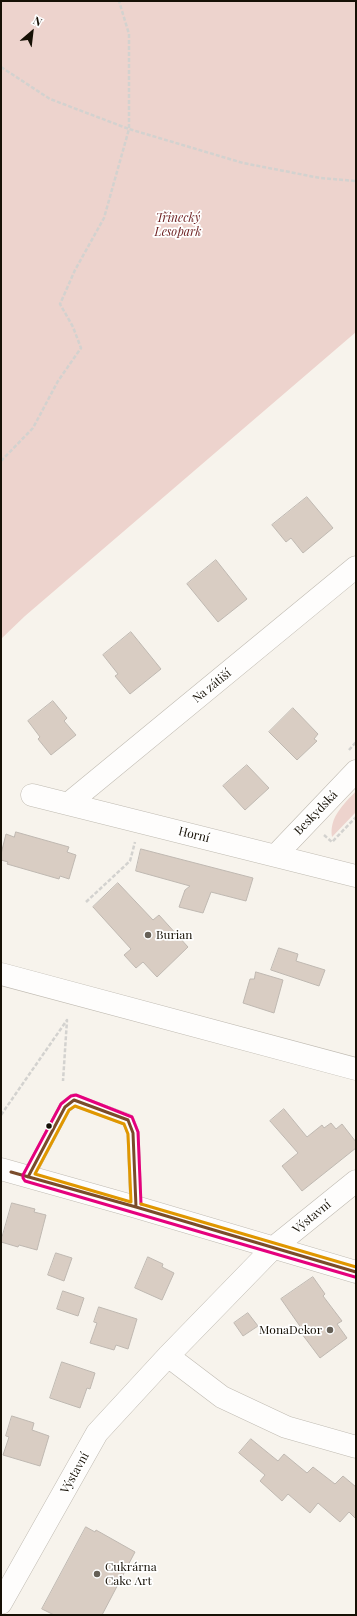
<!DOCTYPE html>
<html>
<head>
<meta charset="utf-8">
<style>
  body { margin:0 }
  #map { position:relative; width:357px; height:1616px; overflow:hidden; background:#f7f3ec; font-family:"Playfair Display",serif }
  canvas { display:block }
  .frame { position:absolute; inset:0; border:2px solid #161005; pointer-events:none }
  .north { position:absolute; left:12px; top:12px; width:40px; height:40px; -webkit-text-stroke:3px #fff; paint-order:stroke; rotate:28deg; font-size:11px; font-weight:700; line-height:16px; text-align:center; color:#161005 }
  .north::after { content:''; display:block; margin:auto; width:14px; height:18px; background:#161005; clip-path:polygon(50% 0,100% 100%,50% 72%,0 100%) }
</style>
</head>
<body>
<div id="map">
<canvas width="357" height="1616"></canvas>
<div class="frame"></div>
<div class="north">N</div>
</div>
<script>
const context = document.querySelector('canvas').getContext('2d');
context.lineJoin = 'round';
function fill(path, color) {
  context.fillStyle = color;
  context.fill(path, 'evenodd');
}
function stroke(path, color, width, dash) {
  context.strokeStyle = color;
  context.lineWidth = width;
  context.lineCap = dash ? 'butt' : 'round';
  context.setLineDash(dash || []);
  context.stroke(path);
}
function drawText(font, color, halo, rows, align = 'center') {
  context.font = font + ' "Playfair Display",serif';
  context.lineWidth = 3.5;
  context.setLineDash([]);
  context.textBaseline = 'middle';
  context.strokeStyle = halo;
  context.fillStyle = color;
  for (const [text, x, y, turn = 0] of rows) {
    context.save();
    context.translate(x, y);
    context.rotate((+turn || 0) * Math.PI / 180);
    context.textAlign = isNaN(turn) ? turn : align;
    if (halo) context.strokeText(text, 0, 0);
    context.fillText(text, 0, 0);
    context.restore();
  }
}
fill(new Path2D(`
  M1,1H356V332L25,616L1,639Z
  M356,791V812L332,837C329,817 344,804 356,791Z`), '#edd3cd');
const building = new Path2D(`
  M307,497L333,528L303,553L291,538L286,542L272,525Z
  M216,560L247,599L218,622L187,584Z
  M131,632L161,669L130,694L115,676L118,674L103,655Z
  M53,701L67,718L64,721L76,735L51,755L38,739L40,737L28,721Z
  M293,708L318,734L314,739L317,741L297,760L269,732Z
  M247,765L269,788L245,810L223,786Z
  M16,832L69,847L67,852L76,855L69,879L60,876L59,879L7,864L8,862L1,860V854L6,834L14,837Z
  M141,849L253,878L246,901L211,892L203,913L179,907L185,890L190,886L136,871Z
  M118,883L153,920L159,915L188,947L157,977L143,962L136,968L124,955L131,949L93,907Z
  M279,948L298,954L296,961L325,970L319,986L271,970Z
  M256,972L283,980L274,1013L243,1003L250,979H254Z
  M284,1109L307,1137L322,1125L324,1128L331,1123L336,1129L342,1124L356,1142V1148L302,1191L282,1166L298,1153L270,1121Z
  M12,1203L35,1209L34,1212L46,1215L37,1250L19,1245L18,1247L1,1242Z
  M56,1253L72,1258L64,1281L48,1275Z
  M148,1257L163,1264L162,1267L174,1273L162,1300L135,1288Z
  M313,1277L325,1294L323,1296L342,1321L337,1324L347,1338L320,1358L302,1334L304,1332L281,1299Z
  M63,1291L84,1298L78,1316L57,1309Z
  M99,1307L137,1319L128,1349L116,1345L114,1350L90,1343L97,1323L94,1322Z
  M248,1313L258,1326L243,1336L234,1323Z
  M62,1362L95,1373L90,1389L87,1388L80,1408L50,1398Z
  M12,1416L34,1423L32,1430L49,1436L40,1466L3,1455L9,1437L6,1436Z
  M251,1439L278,1461L284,1454L307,1473L313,1467L335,1484L343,1476L356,1487V1519L349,1512L340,1522L318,1503L310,1513L288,1494L282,1501L260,1481L265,1475L239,1453Z
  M86,1527L95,1532L96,1530L135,1552L102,1615H54L42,1609Z`);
fill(building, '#d9cdc3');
stroke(building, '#bfb8b1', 1);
const service = new Path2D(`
  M28,1177L65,1107L74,1100L128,1120L133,1133L136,1207`);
const minor = new Path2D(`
  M32,795L356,876
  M68,804L356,567
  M276,855L356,771
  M1,1169L136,1207L356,1272
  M168,1356L222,1397L286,1427L356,1447
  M1,1603L97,1433L168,1356L273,1248L356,1181`);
const secondary = new Path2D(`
  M1,974L356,1069`);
stroke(service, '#bfbab1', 13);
stroke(minor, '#bfbab1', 23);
stroke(secondary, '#bfbab1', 23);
stroke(new Path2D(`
  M1,67L50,99L129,129V34L119,1
  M1,461L33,428L58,381L81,348L73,327L60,304L75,270L104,218L129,129L243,163L320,178L356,181
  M349,750L356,742
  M324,835L332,842L356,817
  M86,902L130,861L135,842
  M1,1115L67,1020L63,1081`), '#d3d2cf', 2.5, [4, 2]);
stroke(service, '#fefdfc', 12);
stroke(minor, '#fefdfc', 22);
stroke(secondary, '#fefdfc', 22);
stroke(new Path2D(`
  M11,1172L136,1207L356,1272
  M28,1177L65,1107L74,1100L128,1120L133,1133L136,1207`), '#7a4b2a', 3);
stroke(new Path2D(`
  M141,1204L138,1132L132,1117L76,1095L71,1096L61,1104L23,1175V1178L25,1181L355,1277`), '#e5007d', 3);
stroke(new Path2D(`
  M75,1106L124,1124L128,1134L131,1202L35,1174L69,1110Z
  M141,1204L356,1267`), '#e09700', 3);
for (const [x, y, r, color] of [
  [148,935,4,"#655f56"],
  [49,1126,3.5,"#161005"],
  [330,1330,4,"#655f56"],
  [97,1574,4,"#655f56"]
]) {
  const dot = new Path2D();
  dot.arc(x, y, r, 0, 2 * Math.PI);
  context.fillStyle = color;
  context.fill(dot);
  stroke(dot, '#fff', 1.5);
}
drawText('italic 12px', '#6b1d1e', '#fff', [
  ["Třinecký",178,218],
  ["Lesopark",178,232]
]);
drawText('12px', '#161005', '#fff', [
  ["Na zátiší",212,686,-39],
  ["Beskydská",316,813,-46],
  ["Horní",194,835,14],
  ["Výstavní",312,1217,-39],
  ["Výstavní",75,1473,-61]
]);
drawText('12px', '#161005', '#fff', [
  ["Burian",156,935],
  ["MonaDekor",322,1330,"right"],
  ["Cukrárna",105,1567],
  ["Cake Art",105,1581]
], 'left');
</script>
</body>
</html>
